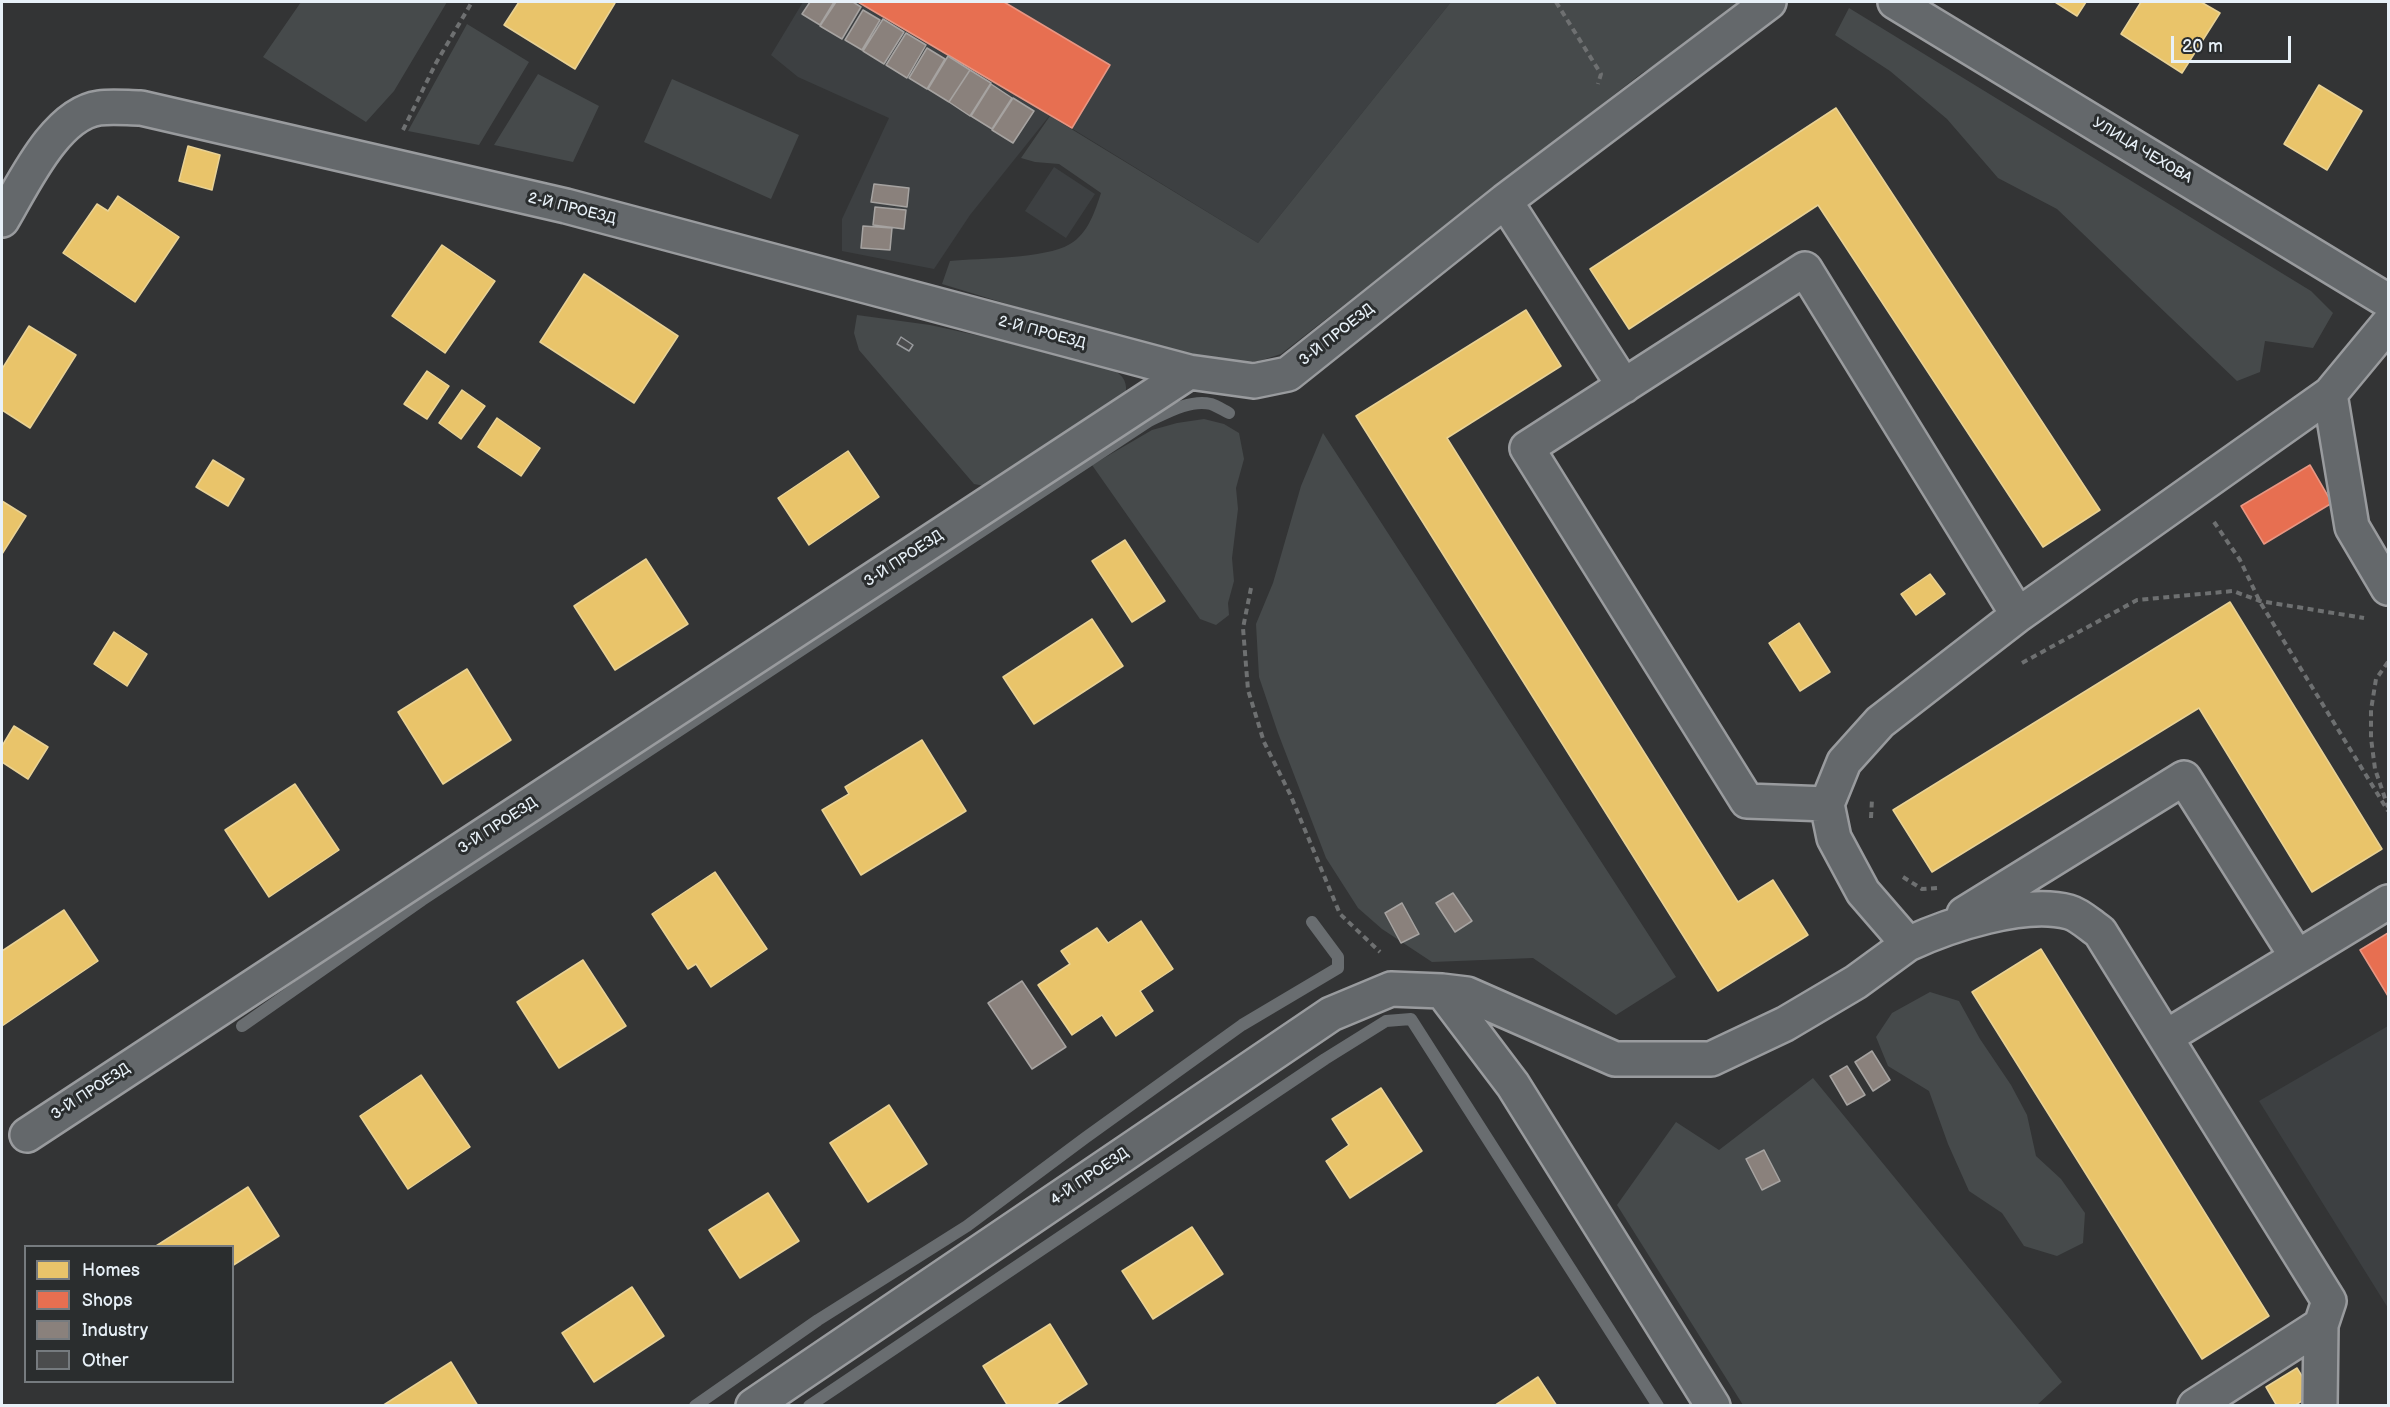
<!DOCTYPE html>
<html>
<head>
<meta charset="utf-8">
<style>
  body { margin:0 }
  #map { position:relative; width:2390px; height:1407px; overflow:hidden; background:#333435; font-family:"Balsamiq Sans",sans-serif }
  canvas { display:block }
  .frame { position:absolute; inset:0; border:3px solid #e8f1f8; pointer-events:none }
  .legend { position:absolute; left:24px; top:1245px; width:210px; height:138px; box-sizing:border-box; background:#2a2d2e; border:2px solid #767b7f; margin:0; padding:8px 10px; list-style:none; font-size:18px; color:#e8f1f8 }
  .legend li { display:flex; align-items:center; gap:12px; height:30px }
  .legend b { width:30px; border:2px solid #767b7f }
  .scale { position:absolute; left:2171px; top:36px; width:120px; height:27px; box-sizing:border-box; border:3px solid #e8f1f8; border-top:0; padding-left:8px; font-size:18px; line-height:21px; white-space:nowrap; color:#e8f1f8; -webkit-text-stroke:4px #2a2d2e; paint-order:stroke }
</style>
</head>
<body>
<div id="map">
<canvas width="2390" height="1407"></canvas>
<div class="frame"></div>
<ul class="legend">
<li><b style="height:16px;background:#e9c46a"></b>Homes</li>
<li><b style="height:16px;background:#e76f51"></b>Shops</li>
<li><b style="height:16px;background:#8a817c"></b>Industry</li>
<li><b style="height:16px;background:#4b4c4d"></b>Other</li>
</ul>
<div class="scale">20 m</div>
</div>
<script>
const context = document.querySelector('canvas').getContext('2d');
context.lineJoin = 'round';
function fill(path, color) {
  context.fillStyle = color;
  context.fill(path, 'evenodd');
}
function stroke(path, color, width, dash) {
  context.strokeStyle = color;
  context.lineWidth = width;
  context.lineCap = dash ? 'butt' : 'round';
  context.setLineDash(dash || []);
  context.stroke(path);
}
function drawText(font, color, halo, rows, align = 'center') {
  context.font = font + ' "Balsamiq Sans",sans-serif';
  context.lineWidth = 6;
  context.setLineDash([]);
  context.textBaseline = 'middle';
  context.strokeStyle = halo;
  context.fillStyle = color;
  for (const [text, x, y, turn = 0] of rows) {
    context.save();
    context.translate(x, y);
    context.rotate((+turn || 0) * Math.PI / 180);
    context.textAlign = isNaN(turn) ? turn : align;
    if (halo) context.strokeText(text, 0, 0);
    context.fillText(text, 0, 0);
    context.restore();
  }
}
fill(new Path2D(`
  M803,2H1451L1258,243L1050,115L970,215L934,269L842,251V219L889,118L798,77L771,55Z
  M1054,167L1095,194L1066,238L1025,211Z
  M2388,1026V1308L2259,1101Z`), '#3d4042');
fill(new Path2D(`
  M301,2H447L394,91L366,122L263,57Z
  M1451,2H1738L1674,54L1642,73L1281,354L1259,361L1234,364L1164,352L942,284L950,261C980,258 1045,259 1070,244C1088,234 1095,211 1101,193L1059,164L1035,162L1021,158L1050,116L1258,243Z
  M1849,8L2311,291L2333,313L2313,348L2265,341L2260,372L2237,381L2057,209L1998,178L1947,119L1890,71L1835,35Z
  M467,24L529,62L479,145L408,131Z
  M538,74L599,106L573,162L494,145Z
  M672,79L799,135L771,199L644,142Z
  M857,315L930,325L994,339L1115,371C1127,378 1128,388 1124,400L990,487L974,484L859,350L854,333Z
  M1204,419L1224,424L1239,433L1244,459L1236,488L1238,509L1232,558L1234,581L1228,603L1229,615L1216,625L1200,619L1092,465L1152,430L1177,423Z
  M1323,433L1676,977L1616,1015L1533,958L1432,962L1382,929L1358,908L1326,858L1278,733L1259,677L1256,624L1273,583L1301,486Z
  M1930,992L1959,1001L1980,1039L2011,1085L2027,1115L2036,1156L2061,1179L2085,1213L2083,1243L2057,1256L2024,1246L2002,1213L1969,1191L1948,1144L1929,1091L1888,1066L1876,1037L1892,1013Z
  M1813,1078L2062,1382L2037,1405H1743L1617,1205L1676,1122L1719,1150Z`), '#464a4b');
const homes = new Path2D(`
  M519,2H613L615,3L575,69L504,25Z
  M2055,2H2086L2077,16Z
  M2141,2H2201L2220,13L2182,73L2121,34Z
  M2319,85L2362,111L2327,170L2284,144Z
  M1836,108L2100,510L2043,547L1818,205L1629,329L1590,269Z
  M188,146L220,155L212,190L179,181Z
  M118,196L179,237L135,302L63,253L97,204L108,211Z
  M442,245L495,281L445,353L392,316Z
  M584,274L678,336L634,403L540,342Z
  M1526,310L1561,366L1447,438L1738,902L1773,880L1808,935L1718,991L1356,416Z
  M29,326L76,355L30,428L2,410V369Z
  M427,371L449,386L427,419L404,404Z
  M462,390L485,406L461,439L439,423Z
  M497,418L540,448L521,476L478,447Z
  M848,451L879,497L809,545L778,498Z
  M213,460L244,479L228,506L196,487Z
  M2,501L26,516L2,554Z
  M1125,540L1165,601L1132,622L1092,561Z
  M646,559L688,624L615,670L574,606Z
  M1930,574L1945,594L1916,615L1901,594Z
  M2230,602L2382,849L2312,892L2199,708L1932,872L1893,810Z
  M1092,619L1123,666L1034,724L1003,677Z
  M1799,623L1830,672L1800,691L1769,643Z
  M114,632L147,654L127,686L94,664Z
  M467,669L511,740L443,784L398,712Z
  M14,726L48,747L28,779L2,762V746Z
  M922,740L966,811L861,875L822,810L849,794L845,787Z
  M295,784L339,850L269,897L225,830Z
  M715,872L767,949L711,987L696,964L688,969L652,914Z
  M64,910L98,961L2,1026V951Z
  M1141,921L1173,969L1140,991L1153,1011L1116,1036L1102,1015L1072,1035L1038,985L1070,964L1061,951L1097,928L1108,943Z
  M2041,949L2269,1316L2202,1359L1972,992Z
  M583,960L626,1026L559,1068L517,1002Z
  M421,1075L470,1147L408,1189L360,1116Z
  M1381,1088L1422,1151L1350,1198L1326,1161L1349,1145L1332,1119Z
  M889,1105L927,1164L868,1202L830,1143Z
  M248,1187L279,1236L232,1266V1246H156Z
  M768,1193L799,1241L740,1278L709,1230Z
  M1192,1227L1223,1274L1153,1319L1122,1271Z
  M632,1287L664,1336L594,1382L562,1333Z
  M1050,1324L1087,1384L1053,1406H1008L983,1366Z
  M451,1362L478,1406H382Z
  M2297,1368L2313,1394L2294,1406H2277L2266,1387Z
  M1538,1377L1557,1406H1494Z`);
fill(homes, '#e9c46a');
stroke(homes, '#e9d295', 1.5);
const shops = new Path2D(`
  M858,2H1004L1110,65L1072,128Z
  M2310,465L2332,503L2264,544L2241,506Z
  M2388,933V996L2360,950Z`);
fill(shops, '#e76f51');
stroke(shops, '#e79683', 1.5);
const industry = new Path2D(`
  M810,2H834L820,25L802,14Z
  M836,2H853L861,7L842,39L820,26Z
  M863,10L880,20L862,50L845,40Z
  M883,19L904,32L884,64L863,51Z
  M906,33L926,45L907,78L886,65Z
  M927,48L945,59L927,89L909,78Z
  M948,56L970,70L949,102L928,89Z
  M970,70L991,83L970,116L949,102Z
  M991,84L1012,98L992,129L971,116Z
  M1013,98L1034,111L1013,143L992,130Z
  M874,184L909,188L907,207L871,202Z
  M875,207L906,210L904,229L873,225Z
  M863,226L892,228L890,250L861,248Z
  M1453,893L1472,921L1455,932L1436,903Z
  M1402,903L1419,934L1401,943L1385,913Z
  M1022,981L1066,1047L1032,1069L988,1003Z
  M1872,1051L1890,1080L1873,1091L1855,1062Z
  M1847,1066L1865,1095L1847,1105L1830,1076Z
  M1764,1150L1780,1181L1762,1190L1746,1159Z`);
fill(industry, '#8a817c');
stroke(industry, '#a6a3a1', 1.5);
stroke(new Path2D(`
  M242,1026L422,900L1149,421C1166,413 1190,399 1211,404C1217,406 1223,410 1229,413
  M695,1406L818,1320L967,1226L1085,1138L1242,1025L1338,968V957L1312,922
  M809,1406L1325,1059L1386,1021L1411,1019L1658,1406`), '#696d70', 12);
const building = new Path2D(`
  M901,337L913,345L909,351L897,344Z`);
fill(building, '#4b4c4d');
stroke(building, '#999b9e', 1.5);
const minor = new Path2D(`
  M1895,2L2388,301
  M1505,201L1624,386
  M2,220C23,185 55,114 99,108C113,106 128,108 141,108L566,206L1189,372
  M2330,394L2352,527L2388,588
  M1827,804L1747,801L1527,448L1805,269L2018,615
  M1964,914L2184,778L2297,957
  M1908,944C1949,925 2024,900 2069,912C2080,915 2091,926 2100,932L2329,1301L2321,1325L2320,1406
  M1442,991L1513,1085L1713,1406
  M2166,1037L2388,902
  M27,1135L1189,372L1254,381L1288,374L1505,201L1769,2
  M753,1406L1331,1014L1391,989L1442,991L1467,994L1615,1059H1711L1785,1024L1856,982L1908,944L1863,892L1834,838L1827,804L1844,762L1880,722L2018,615L2330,394L2388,324
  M2195,1406L2321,1325`);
stroke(minor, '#999b9e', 38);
stroke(new Path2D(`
  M1556,2L1601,74L1598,84
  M403,130L436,63L472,2
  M2214,522L2240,560L2260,602L2388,811
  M1251,588L1243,628L1248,690L1264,742L1290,794L1340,914L1380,952
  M2388,662L2376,679L2371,710V738L2375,769L2388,807
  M2022,663L2137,600L2233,591L2260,601L2364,618
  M1871,818L1872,799
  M1903,877L1922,889L1937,888`), '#6e7071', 4, [6, 4.5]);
stroke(minor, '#64686b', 33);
drawText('15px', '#e8f1f8', '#2a2d2e', [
  ["УЛИЦА ЧЕХОВА",2142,151,31],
  ["2-Й ПРОЕЗД",572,209,14],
  ["2-Й ПРОЕЗД",1042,333,15],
  ["3-Й ПРОЕЗД",1337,335,-38],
  ["3-Й ПРОЕЗД",904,559,-33],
  ["3-Й ПРОЕЗД",498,826,-33],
  ["3-Й ПРОЕЗД",91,1092,-33],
  ["4-Й ПРОЕЗД",1090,1177,-34]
]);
</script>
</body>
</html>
